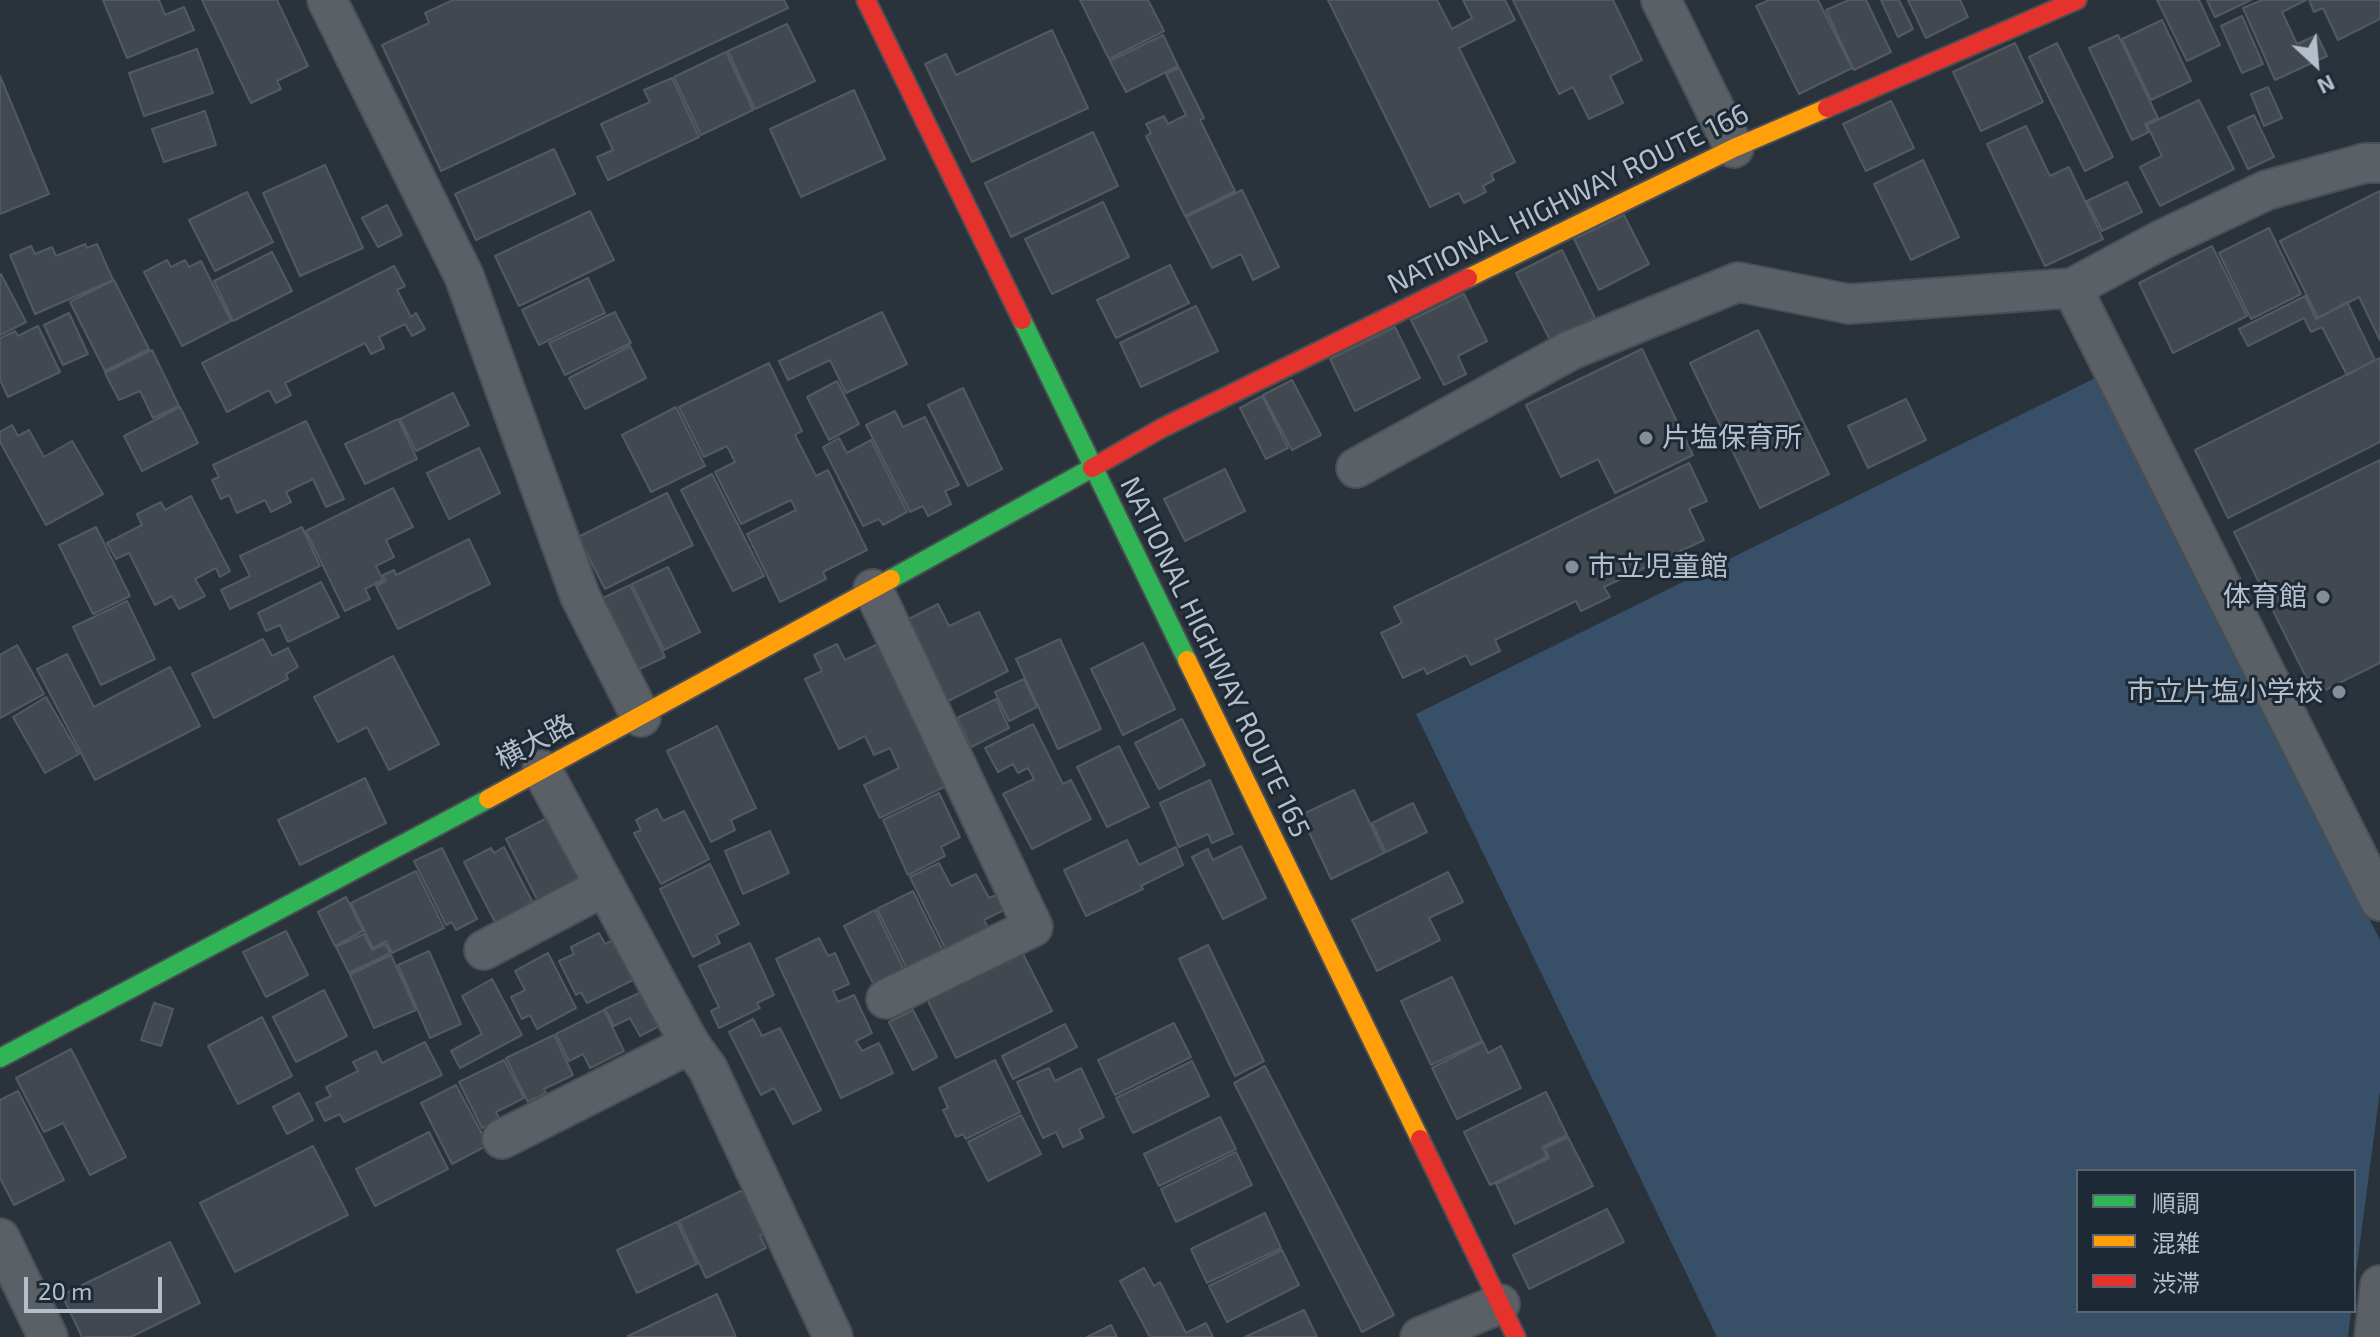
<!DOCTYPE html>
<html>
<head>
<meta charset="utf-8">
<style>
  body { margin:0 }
  #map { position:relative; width:2380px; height:1337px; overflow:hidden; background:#2a333b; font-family:"Exo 2","Noto Sans JP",sans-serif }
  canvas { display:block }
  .legend { position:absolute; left:2076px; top:1169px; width:280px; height:144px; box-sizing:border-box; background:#1d2935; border:2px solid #596571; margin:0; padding:10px 14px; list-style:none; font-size:24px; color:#b4bfcb }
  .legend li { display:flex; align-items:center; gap:16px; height:40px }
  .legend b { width:40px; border:2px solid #596571 }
  .north { position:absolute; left:2276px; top:24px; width:80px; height:80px; -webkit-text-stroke:6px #1d2935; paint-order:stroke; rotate:154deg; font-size:22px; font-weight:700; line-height:32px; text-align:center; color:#b4bfcb }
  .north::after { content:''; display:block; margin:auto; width:28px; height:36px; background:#b4bfcb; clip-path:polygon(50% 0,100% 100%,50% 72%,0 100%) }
  .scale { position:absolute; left:24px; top:1277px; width:138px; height:36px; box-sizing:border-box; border:4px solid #b4bfcb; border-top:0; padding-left:10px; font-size:24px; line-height:28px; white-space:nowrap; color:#b4bfcb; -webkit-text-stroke:6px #1d2935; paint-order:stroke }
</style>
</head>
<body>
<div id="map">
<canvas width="2380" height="1337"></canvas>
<ul class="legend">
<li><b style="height:10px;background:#30b455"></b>順調</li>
<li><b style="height:10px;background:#ff9f0a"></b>混雑</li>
<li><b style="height:10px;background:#e5322d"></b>渋滞</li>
</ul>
<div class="north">N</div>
<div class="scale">20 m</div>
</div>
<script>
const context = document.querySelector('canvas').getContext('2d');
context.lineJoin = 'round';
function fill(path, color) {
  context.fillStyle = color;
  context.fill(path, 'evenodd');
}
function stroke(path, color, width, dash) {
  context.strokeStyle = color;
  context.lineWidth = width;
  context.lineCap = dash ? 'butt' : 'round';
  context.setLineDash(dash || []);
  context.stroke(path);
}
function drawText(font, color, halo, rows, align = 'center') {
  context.font = font + ' "Exo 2","Noto Sans JP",sans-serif';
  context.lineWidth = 6;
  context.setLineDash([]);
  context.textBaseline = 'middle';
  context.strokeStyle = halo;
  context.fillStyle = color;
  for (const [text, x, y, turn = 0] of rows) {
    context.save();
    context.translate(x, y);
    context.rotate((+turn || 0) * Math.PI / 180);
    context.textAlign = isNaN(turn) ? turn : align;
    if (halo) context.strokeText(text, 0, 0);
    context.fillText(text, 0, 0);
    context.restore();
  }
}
fill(new Path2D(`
  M2095,378L2380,940V1091L2354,1288V1171H2078V1311H2351L2348,1337H1717L1416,714Z`), '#374f67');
const building = new Path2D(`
  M103,0H159L165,15L184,7L194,30L127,58Z
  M202,0H277L308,66L277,81L281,89L251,103Z
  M453,0H784L788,8L441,171L382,45L429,23L425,13Z
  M1080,0H1148L1164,31L1109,59Z
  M1328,0H1437L1452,29L1472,18L1463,0H1505L1515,20L1459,48L1515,162L1491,174L1494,180L1483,186L1486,192L1464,203L1459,193L1430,207Z
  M1513,0H1613L1642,60L1610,76L1623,103L1589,119L1573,87L1559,94Z
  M1769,0H1818L1852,68L1799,94L1756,6Z
  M1849,0H1866L1891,52L1854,70L1826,10Z
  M1881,0H1899L1913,29L1898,37Z
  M1908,0H1960L1968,17L1926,38Z
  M2157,0H2199L2220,45L2187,61Z
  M2207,0H2251L2215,17Z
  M2262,0H2306L2282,12L2297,44L2317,35L2327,56L2275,80L2243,8Z
  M2309,0H2380V19L2338,40L2323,8L2314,12Z
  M2242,16L2263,64L2242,73L2221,26Z
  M2162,20L2191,81L2151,100L2122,39Z
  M787,24L815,81L755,109L728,51Z
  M1052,30L1088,108L972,162L925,64L946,54L956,75Z
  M1163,35L1178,66L1126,92L1110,61Z
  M2118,35L2158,118L2145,124L2149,132L2132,140L2089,48Z
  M2015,43L2043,102L1981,131L1953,72Z
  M2057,43L2113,157L2085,171L2029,57Z
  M197,49L213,93L144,116L129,73Z
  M726,52L753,110L701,135L674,77Z
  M1179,68L1204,118L1200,120L1235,191L1185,216L1146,136L1151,133L1146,124L1164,116L1168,124L1186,115L1166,74Z
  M0,76L49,194L0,214Z
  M672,78L699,137L608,180L597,157L613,150L601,124L650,102L644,90Z
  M2268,87L2282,118L2264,126L2251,94Z
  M854,90L885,159L801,197L770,129Z
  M2199,100L2234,169L2160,206L2140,167L2162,156L2147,125Z
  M1891,101L1914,148L1866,171L1843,124Z
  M205,111L216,145L164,162L152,129Z
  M2254,115L2274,157L2248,169L2228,127Z
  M2026,126L2050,176L2069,167L2103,239L2045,266L1987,144Z
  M1093,132L1118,186L1011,237L985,183Z
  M554,149L575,194L476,240L455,194Z
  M1923,160L1959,237L1911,260L1874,184Z
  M325,165L363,248L300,276L263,193Z
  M2127,182L2142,212L2102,231L2087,201Z
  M1242,190L1279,267L1253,280L1241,254L1212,268L1186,217Z
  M2380,191V340L2359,297L2318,318L2280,241Z
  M247,192L273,242L215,271L189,220Z
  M1103,202L1129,257L1052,294L1025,239Z
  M387,205L402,235L378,247L362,218Z
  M590,211L614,260L519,306L495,256Z
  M1624,215L1649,264L1599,290L1574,239Z
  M2269,228L2301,294L2251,319L2219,253Z
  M85,244L87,248L97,244L113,280L35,314L10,255L31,246L35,254L52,247L56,256Z
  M2212,246L2247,316L2173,353L2139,283Z
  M1562,250L1595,318L1550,340L1516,273Z
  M272,252L292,291L233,321L214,281Z
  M167,260L171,267L185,260L189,267L201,261L231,321L182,346L144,272Z
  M1170,265L1189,303L1116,338L1097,300Z
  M394,266L405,286L397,290L411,317L416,313L425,329L412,336L405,324L379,337L384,348L371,354L365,343L285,383L291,395L276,403L269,390L227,412L202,363Z
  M1,274L26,322L0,335V275Z
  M588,278L605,313L539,345L522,310Z
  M114,280L149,349L105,371L70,302Z
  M1464,294L1487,341L1458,356L1466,374L1444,385L1411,320Z
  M2305,296L2316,319L2347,302L2375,360L2347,375L2322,327L2311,332L2304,318L2248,346L2239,329Z
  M1196,306L1218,351L1141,387L1120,343Z
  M615,312L631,343L565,375L549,343Z
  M882,312L907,364L846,393L830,360L788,380L779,361Z
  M69,313L88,354L63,365L44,325Z
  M38,326L60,372L8,397L0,380V338L15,331L18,336Z
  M1395,327L1420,378L1355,411L1330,359Z
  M1758,330L1829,474L1760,508L1690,363Z
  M630,346L646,378L585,409L569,378Z
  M1642,349L1693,455L1615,493L1598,459L1561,477L1526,405Z
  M152,350L179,406L153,418L140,391L119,400L105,373Z
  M2380,358V442L2228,518L2195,450Z
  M769,363L802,431L795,435L816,476L828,470L867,550L823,572L826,579L780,602L747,534L796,510L791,500L741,524L715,472L735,462L727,446L704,457L679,407Z
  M1292,380L1321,435L1292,450L1263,395Z
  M837,381L859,424L829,440L807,397Z
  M963,388L1002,469L968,486L928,405Z
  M453,393L469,425L416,451L400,419Z
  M1262,396L1288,448L1266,459L1240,408Z
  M1906,399L1926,440L1868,468L1848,426Z
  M180,407L198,443L142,471L124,436Z
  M676,407L705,466L651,492L622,435Z
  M895,411L903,427L925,417L959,485L945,491L951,504L928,516L923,506L910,512L866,425Z
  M398,419L417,459L365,484L345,444Z
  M306,421L344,499L326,507L313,479L286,492L291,502L271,512L265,500L237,513L229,495L221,499L212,480L219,477L213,465Z
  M12,425L18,436L29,430L44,457L72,441L103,494L46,525L0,442V432Z
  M839,438L847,453L871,440L907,512L883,525L879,519L863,526L823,447Z
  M479,448L500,493L449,519L427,473Z
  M2380,460V663L2315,695L2234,532Z
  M1689,463L1707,501L1689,509L1704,540L1604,587L1610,597L1581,611L1576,601L1495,640L1500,651L1471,665L1466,655L1427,674L1424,668L1403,678L1381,633L1402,623L1394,607Z
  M1225,469L1245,511L1185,541L1164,499Z
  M712,474L764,576L733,591L681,490Z
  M393,488L413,527L386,540L394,557L376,566L383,580L365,589L370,599L345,611L306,531Z
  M667,493L693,545L605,589L578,537Z
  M191,496L230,571L220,577L216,568L195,579L205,596L179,609L172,596L155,605L129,553L116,559L107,543L142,525L137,514L161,502L165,510Z
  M96,527L130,596L93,614L59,545Z
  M302,527L320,566L230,609L221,590L250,576L240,556Z
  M469,539L490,584L398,629L376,586L386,581L383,575L394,570L396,575Z
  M668,567L700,632L664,650L632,584Z
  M321,582L339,617L288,642L280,625L266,631L258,613Z
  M630,585L665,657L631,673L597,601Z
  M127,601L155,659L101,685L73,627Z
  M938,604L949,626L979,612L1008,671L944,703L903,622Z
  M263,639L272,656L288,648L298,667L286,674L288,679L214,718L192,674Z
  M1060,639L1101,729L1058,749L1016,659Z
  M880,643L948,785L880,818L864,785L899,768L890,748L874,755L865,736L839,749L805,679L822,671L814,655L837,644L845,660Z
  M1143,643L1175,709L1123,735L1091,669Z
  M17,645L44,694L0,718V655Z
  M67,654L94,707L170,667L200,726L95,780L37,669Z
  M393,656L439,744L389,770L367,727L338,742L314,697Z
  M1024,679L1037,707L1009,721L995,692Z
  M46,697L79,754L45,773L13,717Z
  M996,699L1009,728L971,747L957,718Z
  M1182,719L1205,765L1159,789L1135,743Z
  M1033,724L1063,784L1071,780L1091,819L1032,849L1003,794L1034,779L1028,768L1018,773L1013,764L998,772L985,748Z
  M717,726L756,808L731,820L735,830L711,842L667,751Z
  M1119,746L1149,807L1107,827L1077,767Z
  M365,778L386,823L300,865L278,820Z
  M1210,780L1233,834L1212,843L1208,834L1179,847L1160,803Z
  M1354,790L1384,853L1331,879L1301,815Z
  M939,793L960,837L941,847L945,856L908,875L883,820Z
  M1413,803L1427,832L1386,852L1372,823Z
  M657,809L663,821L684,811L709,859L661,884L634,833L641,830L636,820Z
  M549,817L582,879L538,901L506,839Z
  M770,831L789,873L743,894L725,851Z
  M1127,840L1139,865L1176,847L1183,865L1141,886L1143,889L1086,916L1064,870Z
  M1241,846L1266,898L1223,919L1192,857L1208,849L1213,860Z
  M504,847L532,901L527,904L531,911L498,928L464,862L491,848L494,853Z
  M442,848L477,919L456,930L452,922L446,925L414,861Z
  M939,863L951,886L976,874L989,898L998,894L1006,909L984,920L990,931L947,952L910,877Z
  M710,864L739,924L716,935L720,943L693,957L660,889Z
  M416,871L444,928L392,953L386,941L373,948L351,903Z
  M1448,872L1463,902L1429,918L1440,940L1377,971L1352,920Z
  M913,891L944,953L908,971L877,909Z
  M346,897L363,931L335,946L318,912Z
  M875,910L905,972L875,987L844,926Z
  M286,931L308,975L266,997L243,952Z
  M599,933L605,944L617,938L637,978L587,1003L581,992L576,995L559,961L574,954L571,947Z
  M364,934L372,950L385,944L390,953L349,973L336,947Z
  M819,938L828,956L835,953L849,984L833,991L838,1002L854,995L872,1033L856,1041L862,1051L879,1043L893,1073L841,1098L776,959Z
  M750,943L774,995L757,1003L760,1008L719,1028L711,1011L719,1007L699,966Z
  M1208,945L1264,1061L1235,1076L1179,959Z
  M1021,950L1052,1011L956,1058L926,997Z
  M429,951L461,1024L430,1038L398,965Z
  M548,953L576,1008L537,1029L530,1015L522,1019L511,997L525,990L515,971Z
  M391,955L416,1010L374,1028L350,975Z
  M1452,977L1482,1041L1431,1065L1401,1001Z
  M492,979L522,1035L460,1068L451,1051L482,1034L462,996Z
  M650,988L667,1022L640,1036L630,1018L614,1026L605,1009Z
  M324,990L347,1036L296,1062L273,1017Z
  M154,1003L173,1009L161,1046L141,1040Z
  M604,1010L624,1051L590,1068L583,1054L569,1061L556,1034Z
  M913,1010L937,1057L913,1070L889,1022Z
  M262,1017L292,1076L238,1104L208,1046Z
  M753,1019L762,1036L780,1028L821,1110L793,1124L774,1088L761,1095L729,1032Z
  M1174,1023L1191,1057L1115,1095L1098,1060Z
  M1065,1024L1077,1047L1013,1079L1002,1056Z
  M554,1035L573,1075L544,1089L546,1093L528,1102L506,1058Z
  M425,1042L442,1075L344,1122L340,1114L325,1121L316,1103L331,1096L326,1087L358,1071L353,1062L376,1051L382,1063Z
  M1483,1042L1488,1053L1501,1046L1521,1088L1457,1119L1432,1068Z
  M71,1049L126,1157L90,1175L63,1123L44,1132L16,1078Z
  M504,1060L524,1098L496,1112L500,1120L482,1128L459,1082Z
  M995,1060L1020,1112L966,1139L963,1134L956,1137L943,1110L948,1108L939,1088Z
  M1192,1061L1209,1096L1133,1133L1116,1098Z
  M1265,1066L1394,1315L1362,1332L1234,1083Z
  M1049,1068L1055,1081L1081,1068L1104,1117L1079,1129L1083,1138L1063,1147L1056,1132L1043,1138L1017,1082Z
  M456,1085L488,1145L452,1164L421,1103Z
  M18,1091L64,1180L14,1205L0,1178V1100Z
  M1546,1092L1567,1135L1542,1147L1547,1157L1490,1185L1464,1132Z
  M299,1093L313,1120L287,1134L273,1107Z
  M1021,1115L1041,1154L988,1181L968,1142Z
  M1220,1117L1236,1149L1159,1186L1144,1154Z
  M429,1132L448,1169L375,1206L356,1169Z
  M1568,1137L1593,1186L1515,1224L1496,1184L1549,1158L1545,1148Z
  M313,1146L348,1215L235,1272L200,1203Z
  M1236,1152L1252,1185L1176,1222L1161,1189Z
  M747,1188L769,1232L760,1236L766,1248L706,1278L679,1221Z
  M1607,1209L1624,1242L1529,1289L1513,1255Z
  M1265,1213L1281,1248L1207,1283L1191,1249Z
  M677,1222L697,1264L637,1293L617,1250Z
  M170,1242L200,1303L131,1337H82L62,1295Z
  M1282,1250L1299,1285L1227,1322L1209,1286Z
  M1144,1268L1154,1286L1160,1282L1186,1333L1206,1323L1213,1337H1150L1120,1281Z
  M717,1294L736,1337H629L628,1336Z
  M1304,1310L1317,1337H1245Z
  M1111,1325L1117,1337H1087Z`);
fill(building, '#41484f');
stroke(building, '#525a61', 2);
const street = new Path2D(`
  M327,0L464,276L580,596L641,717
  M1661,0L1734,148
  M2072,288L2380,901
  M1356,468L1571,350L1738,282L1849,304L2072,288L2163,239L2267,190L2365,163H2380
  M873,589L1033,927L886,999
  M542,770L690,1044L708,1069L833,1337
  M484,950L605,886
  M502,1139L690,1044
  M0,1238L48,1337
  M1420,1337L1500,1304
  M2374,1337L2380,1285`);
const fast = new Path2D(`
  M1022,320L1187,660
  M891,579L1092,468
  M0,1058L488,799`);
const slow = new Path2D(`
  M1468,278L1734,148L1827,108
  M1187,660L1420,1139
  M488,799L891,579`);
const jam = new Path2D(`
  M866,0L1022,320
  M1827,108L2077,0
  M1092,468L1162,428L1468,278
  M1420,1139L1516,1337`);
stroke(street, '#494f55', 42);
stroke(fast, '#494f55', 22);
stroke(slow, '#494f55', 22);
stroke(jam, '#494f55', 22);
stroke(street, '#5b6067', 38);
stroke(fast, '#30b455', 18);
stroke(slow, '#ff9f0a', 18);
stroke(jam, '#e5322d', 18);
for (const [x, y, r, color] of [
  [1646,438,8,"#848e99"],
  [1572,567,8,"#848e99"],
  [2323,597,8,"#848e99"],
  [2339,692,8,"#848e99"]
]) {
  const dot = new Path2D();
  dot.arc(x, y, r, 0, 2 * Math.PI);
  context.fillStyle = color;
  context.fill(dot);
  stroke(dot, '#1d2935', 3);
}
drawText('28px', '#b4bfcb', '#1d2935', [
  ["NATIONAL HIGHWAY ROUTE 166",1568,199,-26],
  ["NATIONAL HIGHWAY ROUTE 165",1215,657,64],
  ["横大路",535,742,-28]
]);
drawText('28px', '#b4bfcb', '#1d2935', [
  ["片塩保育所",1662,438],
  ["市立児童館",1588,567],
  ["体育館",2307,597,"right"],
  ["市立片塩小学校",2323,692,"right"]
], 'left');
</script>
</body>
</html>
